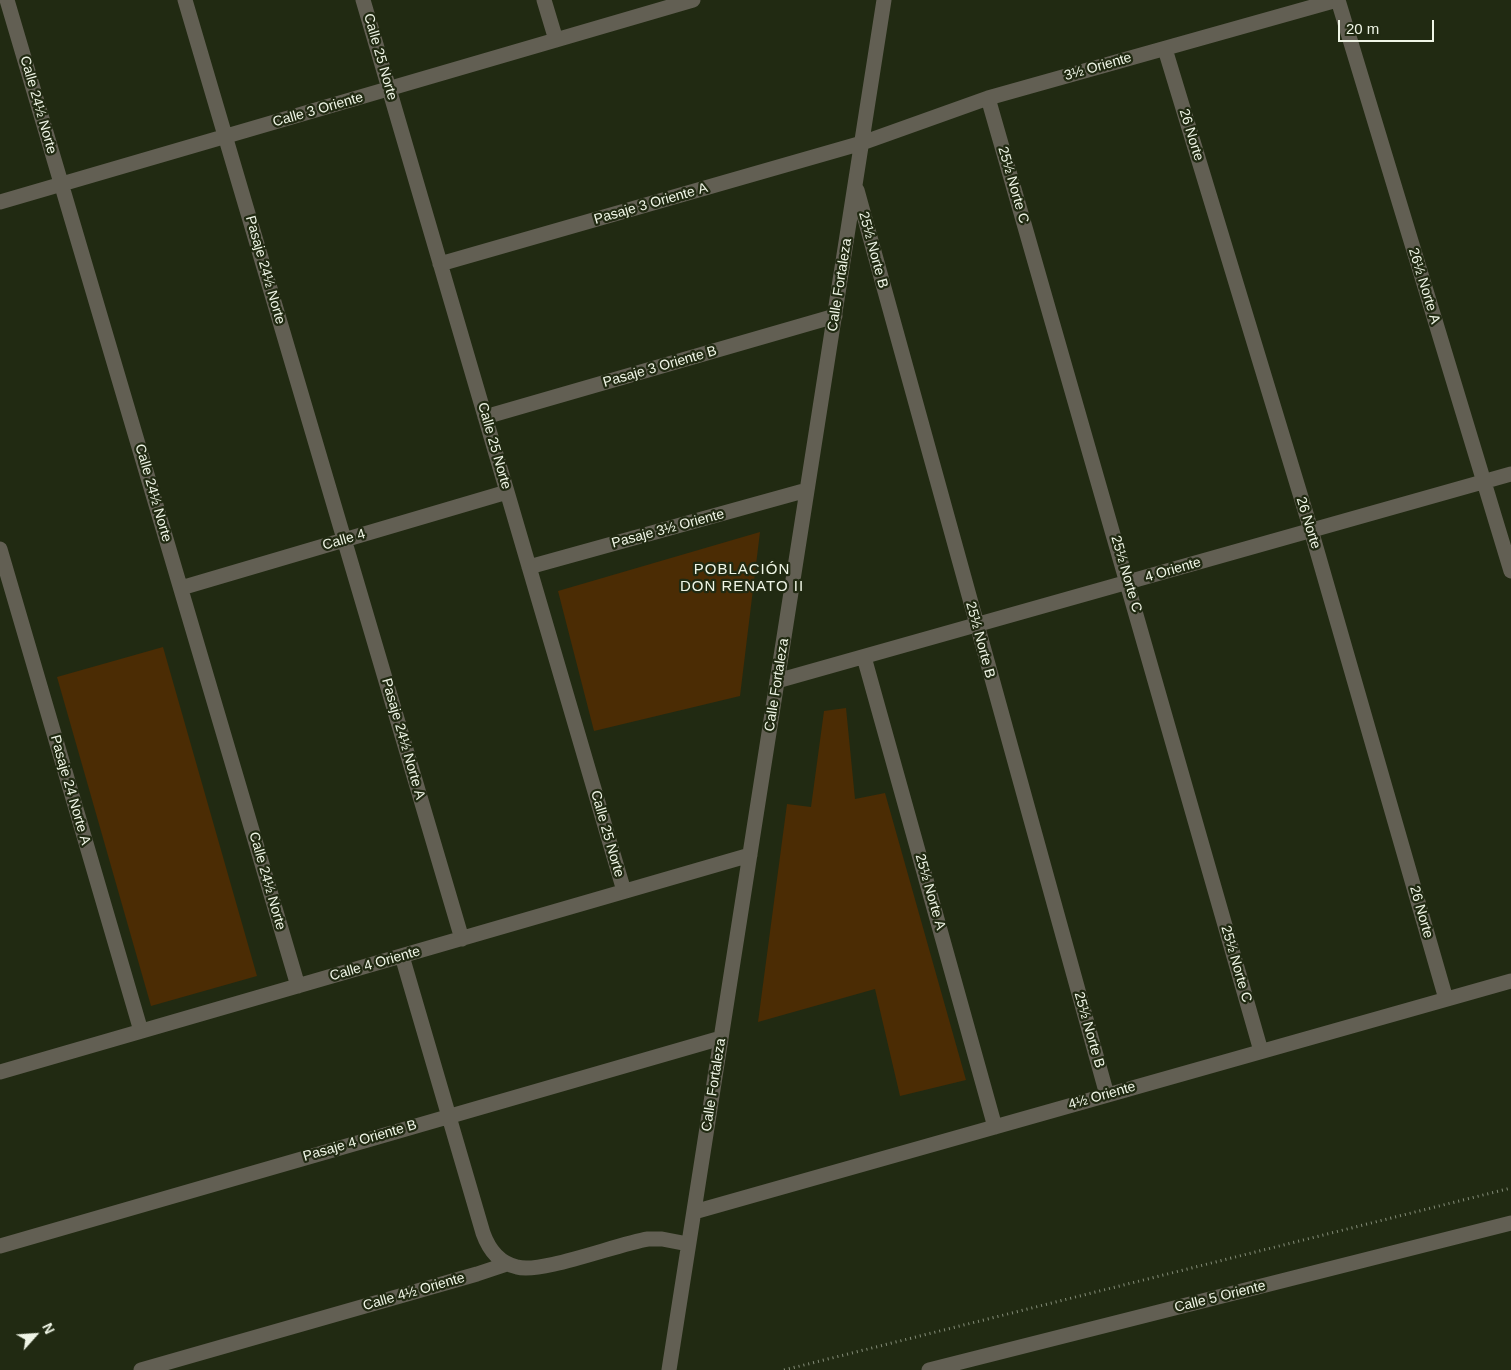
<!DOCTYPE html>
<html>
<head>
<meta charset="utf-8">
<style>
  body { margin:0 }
  #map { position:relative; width:1511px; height:1370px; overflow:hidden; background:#212a12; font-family:Helvetica,sans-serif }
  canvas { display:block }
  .north { position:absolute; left:10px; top:1310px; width:50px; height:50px; -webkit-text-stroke:4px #212a12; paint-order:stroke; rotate:64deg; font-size:14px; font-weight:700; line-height:20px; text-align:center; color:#eff5e6 }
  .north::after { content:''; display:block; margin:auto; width:18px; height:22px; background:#eff5e6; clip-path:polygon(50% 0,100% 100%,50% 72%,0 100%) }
  .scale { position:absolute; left:1338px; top:20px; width:96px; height:22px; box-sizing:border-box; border:2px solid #eff5e6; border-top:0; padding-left:6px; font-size:15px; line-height:18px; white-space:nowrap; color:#eff5e6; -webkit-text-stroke:4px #212a12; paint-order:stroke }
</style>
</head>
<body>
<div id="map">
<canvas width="1511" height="1370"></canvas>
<div class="north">N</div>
<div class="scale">20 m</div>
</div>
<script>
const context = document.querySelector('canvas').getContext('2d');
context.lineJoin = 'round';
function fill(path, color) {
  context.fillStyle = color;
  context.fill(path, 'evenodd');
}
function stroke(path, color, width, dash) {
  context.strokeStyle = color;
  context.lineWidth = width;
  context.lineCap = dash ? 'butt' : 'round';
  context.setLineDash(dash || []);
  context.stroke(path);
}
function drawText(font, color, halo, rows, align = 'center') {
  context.font = font + ' Helvetica,sans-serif';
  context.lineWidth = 4.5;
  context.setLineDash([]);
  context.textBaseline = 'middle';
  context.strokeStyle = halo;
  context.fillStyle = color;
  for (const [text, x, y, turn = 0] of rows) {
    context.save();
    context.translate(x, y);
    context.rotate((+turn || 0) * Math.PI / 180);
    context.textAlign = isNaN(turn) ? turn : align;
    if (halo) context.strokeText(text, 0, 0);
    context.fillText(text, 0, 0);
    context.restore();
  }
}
fill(new Path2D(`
  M760,532L740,696L594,731L558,591Z
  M163,647L257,976L151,1006L57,677Z
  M846,708L855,799L885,793L966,1080L900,1096L875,989L758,1022L787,804L811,807L824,711Z`), '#4b2c04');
stroke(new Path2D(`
  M784,1370L1511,1188`), '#858d79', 3, [1, 4]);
stroke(new Path2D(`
  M7,0L298,986
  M185,0L462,939
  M363,0L624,891
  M544,0L556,40
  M1338,0L1511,571
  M1165,49L1311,530L1446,999
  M988,98L1261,1051
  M857,190L1107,1095
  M0,202L693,0
  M440,264L862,143L988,98L1337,0
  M485,417L835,316
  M0,549L141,1031
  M529,567L807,490
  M181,588L507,492
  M864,657L995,1127
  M777,681L1511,474
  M402,956L483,1233C489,1250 499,1263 517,1267C541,1274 617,1244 648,1239H662L688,1244
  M0,1072L750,855
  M694,1212L1511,981
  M0,1246L721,1038
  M141,1370L477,1274L507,1264
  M669,1370L884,0
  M929,1370L1511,1223`), '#625f53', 15);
drawText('14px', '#eff5e6', '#212a12', [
  ["Calle 25 Norte",380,57,74],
  ["3½ Oriente",1098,67,-16],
  ["Calle 24½ Norte",38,105,74],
  ["Calle 3 Oriente",318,110,-16],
  ["26 Norte",1191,135,73],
  ["25½ Norte C",1013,185,74],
  ["Pasaje 3 Oriente A",651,204,-16],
  ["25½ Norte B",873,250,75],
  ["Pasaje 24½ Norte",265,270,74],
  ["Calle Fortaleza",840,285,-81],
  ["26½ Norte A",1424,286,73],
  ["Pasaje 3 Oriente B",660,367,-16],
  ["Calle 25 Norte",494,446,74],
  ["Calle 24½ Norte",153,493,74],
  ["26 Norte",1308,523,73],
  ["Pasaje 3½ Oriente",668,529,-15],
  ["Calle 4",344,540,-16],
  ["4 Oriente",1173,570,-16],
  ["25½ Norte C",1126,574,74],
  ["25½ Norte B",980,640,75],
  ["Calle Fortaleza",777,685,-81],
  ["Pasaje 24½ Norte A",403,739,74],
  ["Pasaje 24 Norte A",70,790,74],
  ["Calle 25 Norte",607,834,74],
  ["Calle 24½ Norte",267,881,74],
  ["25½ Norte A",930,892,74],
  ["26 Norte",1421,912,74],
  ["Calle 4 Oriente",375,964,-16],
  ["25½ Norte C",1236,964,74],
  ["25½ Norte B",1089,1030,74],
  ["Calle Fortaleza",714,1085,-81],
  ["4½ Oriente",1102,1096,-16],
  ["Pasaje 4 Oriente B",360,1141,-16],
  ["Calle 4½ Oriente",414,1292,-16],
  ["Calle 5 Oriente",1220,1297,-14]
]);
context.letterSpacing = '1px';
drawText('15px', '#eff5e6', '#212a12', [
  ["POBLACIÓN",742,570],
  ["DON RENATO II",742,587]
]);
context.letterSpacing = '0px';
</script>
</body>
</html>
